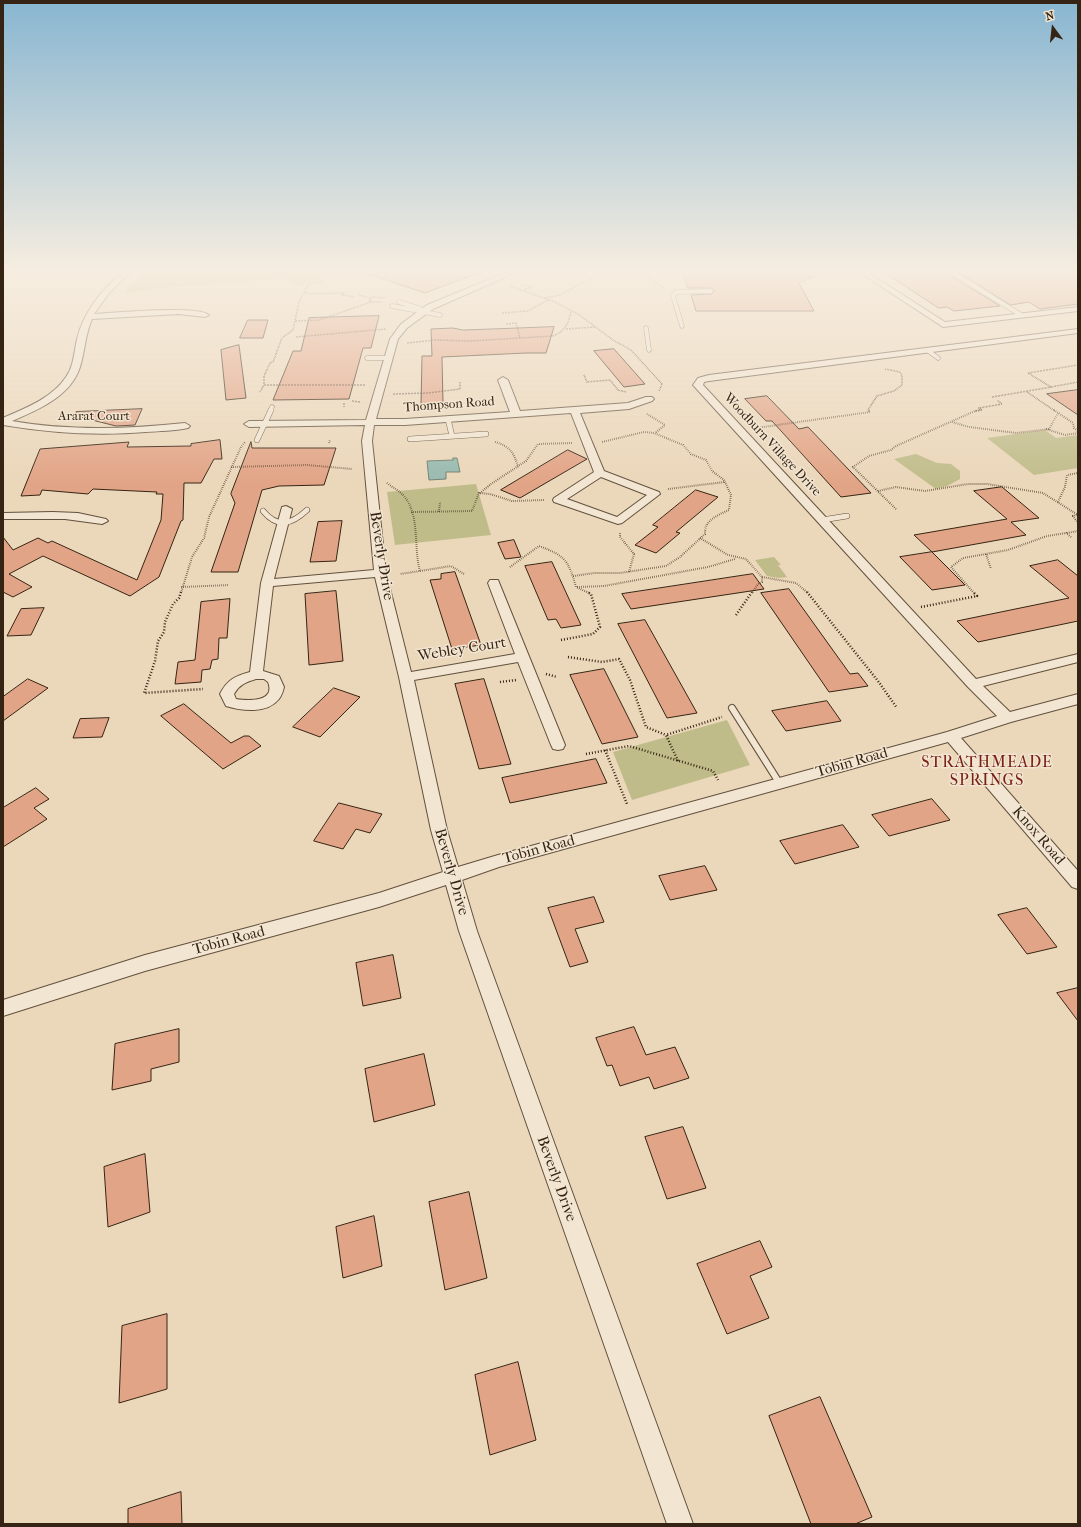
<!DOCTYPE html>
<html>
<head>
<meta charset="utf-8">
<style>
  body { margin:0 }
  #map { position:relative; width:1081px; height:1527px; overflow:hidden; background:#ebd7ba; font-family:"IM FELL French Canon",serif }
  canvas { display:block }
  .frame { position:absolute; inset:0; border:4px solid #352413; pointer-events:none }
  .north { position:absolute; left:1033px; top:8px; width:40px; height:40px; -webkit-text-stroke:3px #f2e5d2; paint-order:stroke; rotate:345deg; font-size:11px; font-weight:700; line-height:16px; text-align:center; color:#352413 }
  .north::after { content:''; display:block; margin:auto; width:14px; height:18px; background:#352413; clip-path:polygon(50% 0,100% 100%,50% 72%,0 100%) }
</style>
</head>
<body>
<div id="map">
<canvas width="1081" height="1527"></canvas>
<div class="frame"></div>
<div class="north">N</div>
</div>
<script>
const context = document.querySelector('canvas').getContext('2d');
context.lineJoin = 'round';
function fill(path, color) {
  context.fillStyle = color;
  context.fill(path, 'evenodd');
}
function stroke(path, color, width, dash) {
  context.strokeStyle = color;
  context.lineWidth = width;
  context.lineCap = dash ? 'butt' : 'round';
  context.setLineDash(dash || []);
  context.stroke(path);
}
function drawText(font, color, halo, rows, align = 'center') {
  context.font = font + ' "IM FELL French Canon",serif';
  context.lineWidth = 3;
  context.setLineDash([]);
  context.textBaseline = 'middle';
  context.strokeStyle = halo;
  context.fillStyle = color;
  for (const [text, x, y, turn = 0] of rows) {
    context.save();
    context.translate(x, y);
    context.rotate((+turn || 0) * Math.PI / 180);
    context.textAlign = isNaN(turn) ? turn : align;
    if (halo) context.strokeText(text, 0, 0);
    context.fillText(text, 0, 0);
    context.restore();
  }
}
fill(new Path2D(`
  M146,270H359L360,271L310,281L297,286L284,279L171,287L124,293L130,284Z
  M1045,430L1056,438L1078,435V468L1034,475L987,438Z
  M916,454L937,463L951,464L960,471V479L947,486L936,489L894,459Z
  M476,484L491,535L395,545L387,492Z
  M774,557L781,565H778L787,577L779,578L767,576L755,560Z
  M727,720L750,765L632,800L613,752Z`), '#c0bc8a');
const water = new Path2D(`
  M453,458H457L460,472H446V479L429,480L427,461L453,460Z`);
fill(water, '#98baaf');
stroke(water, '#707e71', 1);
stroke(new Path2D(`
  M3,275L18,270`), '#707e71', 3.5);
const building = new Path2D(`
  M366,270H480L481,272L425,293L365,273Z
  M682,270H828L799,283L814,311H696L691,295L711,294L714,292V290L711,288H688Z
  M881,270H945L946,273L1000,306L954,311L947,307L939,308Z
  M955,270H1078V304L1040,309L1029,302L1011,305Z
  M379,316L371,348H363L349,399L273,400L293,351H301L309,318Z
  M248,320H268L263,338H240Z
  M554,327L546,353H526L442,357L443,403L421,405L422,356H432L431,329L453,328L463,330Z
  M239,345L246,398L226,400L221,350Z
  M614,349L645,384L624,387L594,351Z
  M1078,390V415L1047,394Z
  M767,396L799,429L808,427L871,493L841,497L772,421H766L745,399Z
  M142,409L135,425L116,426L76,416V412Z
  M220,440L222,459H214L201,483H184L183,520L181,521L159,577L130,596L43,556L9,574L32,587L13,597L3,592V537L13,550L38,538L48,543L52,541L137,580L161,520L163,494H156L157,492L93,489L88,494L42,490L40,495L21,496L40,449L129,442L127,447L191,446V444Z
  M251,442L252,448H336L324,485L279,486L262,490L238,572H211L235,503L231,494Z
  M568,450L587,459L520,498L501,490Z
  M1002,487L1039,518L1011,522L1026,535L932,552L914,535L1007,519L974,491Z
  M696,490L718,497L676,532L680,533L656,553L635,545L658,527L653,525Z
  M342,521L336,561L310,562L318,522Z
  M514,540L521,557L505,559L498,543Z
  M932,552L965,585L932,590L900,557Z
  M1058,560L1078,576V621L978,642L957,621L1069,598L1030,566Z
  M552,562L581,625L561,628L556,619L548,620L525,566Z
  M455,572L481,645L452,649L430,580L441,579V574Z
  M753,574L764,589L631,609L622,594Z
  M789,589L850,674L858,673L868,686L829,692L761,593Z
  M336,591L343,661L309,665L305,594Z
  M230,599L227,638H219L218,659L212,660L210,669L202,670L201,682L175,684L178,662L195,660L201,602Z
  M44,608L31,635L7,636L21,609Z
  M645,620L697,713L667,718L618,624Z
  M604,669L638,737L602,744L570,675Z
  M28,679L48,688L3,721V697Z
  M484,679L511,764L479,769L455,684Z
  M334,688L360,697L320,737L293,727Z
  M827,701L841,721L786,731L772,711Z
  M184,704L231,743L244,736H249L261,746L223,769L161,716Z
  M109,718L102,737L73,738L80,719Z
  M596,759L607,783L510,803L502,778Z
  M36,788L49,799L34,808L47,819L3,847V808Z
  M932,799L950,820L889,836L872,815Z
  M339,803L382,814L370,833L356,829L343,849L314,841Z
  M843,825L859,847L795,864L780,841Z
  M705,866L717,890L670,900L659,876Z
  M594,897L604,922L575,929L588,962L570,967L548,908Z
  M1027,908L1057,947L1027,954L998,915Z
  M393,955L401,998L363,1006L356,963Z
  M1078,988V1021L1057,993Z
  M634,1027L646,1055L675,1047L689,1078L654,1089L649,1077L620,1086L612,1065L607,1066L596,1038Z
  M179,1029V1062L151,1069V1081L112,1090L115,1044Z
  M424,1054L435,1105L374,1122L365,1069Z
  M683,1127L706,1188L667,1199L645,1137Z
  M145,1154L150,1212L108,1227L104,1167Z
  M469,1192L487,1278L445,1290L429,1202Z
  M374,1216L382,1266L343,1278L336,1227Z
  M760,1241L772,1267L750,1276L769,1318L727,1334L697,1264Z
  M167,1314V1389L119,1403L122,1326Z
  M518,1362L536,1440L490,1455L475,1375Z
  M820,1397L872,1517L855,1524H811L769,1416Z
  M181,1492L182,1524H128V1509Z`);
fill(building, '#e2a486');
stroke(building, '#352413', 1);
const laneFar2 = new Path2D(`
  M948,270L1021,315
  M399,302L421,309
  M392,306L440,315
  M682,326L673,296L676,292L711,291
  M646,328L649,350
  M927,350L938,358
  M367,358H389
  M270,411L272,407`);
const laneFar1 = new Path2D(`
  M448,419L452,436
  M410,439L486,434
  M257,440L271,410
  M263,511C278,529 292,524 307,510
  M822,520L847,516`);
const lane = new Path2D(`
  M732,708L780,784`);
const street = new Path2D(`
  M125,270H133L110,292L94,314C114,313 197,305 209,315L205,317L179,314L92,319C85,335 85,351 80,367C71,396 38,410 12,421C70,431 127,429 185,423L190,426L188,428C175,431 160,431 146,432C97,436 51,433 3,425V418C26,408 52,398 66,377C74,366 74,352 77,339C84,311 103,288 125,270Z
  M512,270H522L433,309L407,328L398,339L376,419H405L510,412L498,380L503,377L508,380L520,411L628,403L646,397H652L654,399L652,401L629,409L580,413L604,471L659,492L660,494L622,523L618,524L554,502L553,500L554,498L594,472L571,413L405,425H374L372,441L386,573L411,672L515,654L488,583L490,580H498L565,745L563,749L558,750L553,749L551,745L518,662L414,680L447,830L458,867L498,855L947,732L997,716L968,687L693,385L698,378L709,375L1078,329V333L709,381L704,382L703,385L976,679L1078,654V662L983,686L1010,712L1078,694V704L1011,722L961,738L1078,871V889L1072,887L948,742L499,867L462,880L477,931L693,1524H667L459,931L446,885L379,907L145,971L3,1016V1000L145,955L379,893L443,872L431,830L399,677L375,577L273,586L263,671L279,676L284,687C283,691 282,695 279,699C267,714 242,711 226,706L220,694C227,680 235,676 250,672L261,583L282,507L286,506L292,509L274,579L374,570L362,441L365,425L249,427L244,424L249,421L366,420L390,339L401,324L427,305ZM601,477L647,495L617,517L567,499ZM256,679H264L268,682C276,702 249,701 236,699L234,694C239,685 246,682 256,679Z
  M856,270H864L945,322L1078,307V311L943,327Z
  M53,512L78,513L106,519L108,521L102,524L65,519H3V513Z`);
stroke(laneFar2, '#62513d', 5);
stroke(laneFar1, '#62513d', 6);
stroke(lane, '#62513d', 8);
stroke(street, '#62513d', 2);
stroke(new Path2D(`
  M639,270L643,275L664,288
  M820,270L822,282
  M510,286L555,302L578,314L613,340L631,350L662,384L659,391
  M524,290L532,287L525,285
  M304,292L309,294L344,293L342,295L354,297
  M359,295L370,298
  M545,298L560,295L606,270
  M371,302L369,300L373,297L385,298
  M502,313L528,311L548,300
  M295,321L319,320L371,302H382
  M506,324L516,323L520,338
  M566,329L595,327
  M296,337L386,329
  M407,343L436,340L470,341L553,336C565,331 569,323 571,311
  M584,375L587,382L610,380L618,390L626,392
  M365,385H264V376L270,363L273,362L282,338L293,330L299,302L308,284L368,270
  M1051,387L1078,382
  M260,392L264,385
  M1027,392L1055,411
  M393,394L428,393L460,389V382
  M992,397L1051,387L1028,373L1078,365
  M352,401L360,402
  M344,403V407
  M869,411L868,410L877,396L894,391L902,385V376L900,372L885,369
  M975,411L982,410L979,408L1002,404L997,400`), '#352413', 1.5, [0.5, 1]);
stroke(new Path2D(`
  M1054,410L1073,423L1074,428L1078,431
  M647,414L665,425L655,433
  M952,422L969,427L1016,433L1049,429L1058,413
  M756,428L870,412L868,410
  M1046,429L1065,435L1078,433
  M495,442C510,446 514,453 518,467
  M329,443L330,440
  M231,467L307,465L352,469
  M387,483C392,487 398,490 402,494C421,513 413,547 420,571L400,574
  M668,489L725,482
  M878,491L896,487L925,491L968,484H987L1043,493L1078,515
  M480,493L491,484L526,461L538,444L572,443
  M1058,502L1065,487L1067,475L1078,473
  M896,509L853,467L869,456L891,450L896,446L975,411L981,410
  M411,512L472,511L479,493L490,494L512,501L545,500
  M439,512L440,502
  M1077,515L1073,516L1078,523
  M620,533V537L634,554L629,572
  M1067,533L1078,531
  M700,538L728,555L746,559L762,577V582L758,584L752,593
  M986,554L991,569
  M510,567L539,546C566,556 568,560 576,587L589,593
  M420,571L451,566L464,574
  M573,576L595,573H620L666,566L680,557L705,534C704,520 718,515 729,510L731,495L724,480L712,471L706,460L691,454L683,445L654,433L644,432L602,442
  M762,577L796,583L808,593
  M181,587L229,585
  M577,587L604,586L708,567L735,559
  M181,593L192,557L204,538L209,517L241,447L245,442
  M974,593L951,567L963,558L1008,550L1047,536L1066,533L1071,537`), '#352413', 2, [0.5, 1.5]);
stroke(new Path2D(`
  M181,592L179,598L173,604L165,622L164,632L158,641L155,661L144,693L203,689
  M807,592L878,681L897,708
  M921,607L977,596L973,592
  M736,615L752,592
  M561,640L593,634L600,627L591,594L587,592
  M568,657L602,662L619,659L630,680L646,727L666,735
  M546,674L557,677
  M500,682L516,680
  M605,750L627,804
  M586,754L629,746L713,771L718,780
  M678,761L666,735L722,717`), '#352413', 2.5, [1, 2]);
stroke(laneFar2, '#f2e5d2', 4);
stroke(laneFar1, '#f2e5d2', 5);
stroke(lane, '#f2e5d2', 6);
fill(street, '#f2e5d2');
const sky = context.createLinearGradient(0, 0, 0, 484);
sky.addColorStop(0, '#88b6d1');
sky.addColorStop(0.56, '#f6ede0');
sky.addColorStop(1, '#f6ede000');
context.fillStyle = sky;
context.fillRect(0, 0, 1081, 484);
drawText('13px', '#352413', '#f2e5d2', [
  ["Thompson Road",449,405,-4],
  ["Ararat Court",94,417],
  ["Woodburn Village Drive",772,445,47]
]);
drawText('15px', '#352413', '#f2e5d2', [
  ["Beverly Drive",381,556,81],
  ["Webley Court",462,650,-9],
  ["Tobin Road",852,763,-16],
  ["Knox Road",1038,836,49],
  ["Tobin Road",539,850,-15],
  ["Beverly Drive",451,872,74],
  ["Tobin Road",229,941,-15],
  ["Beverly Drive",556,1179,70]
]);
context.letterSpacing = '1px';
drawText('16px', '#7a1f14', '#f2e5d2', [
  ["STRATHMEADE",987,763],
  ["SPRINGS",987,781]
]);
context.letterSpacing = '0px';
</script>
</body>
</html>
